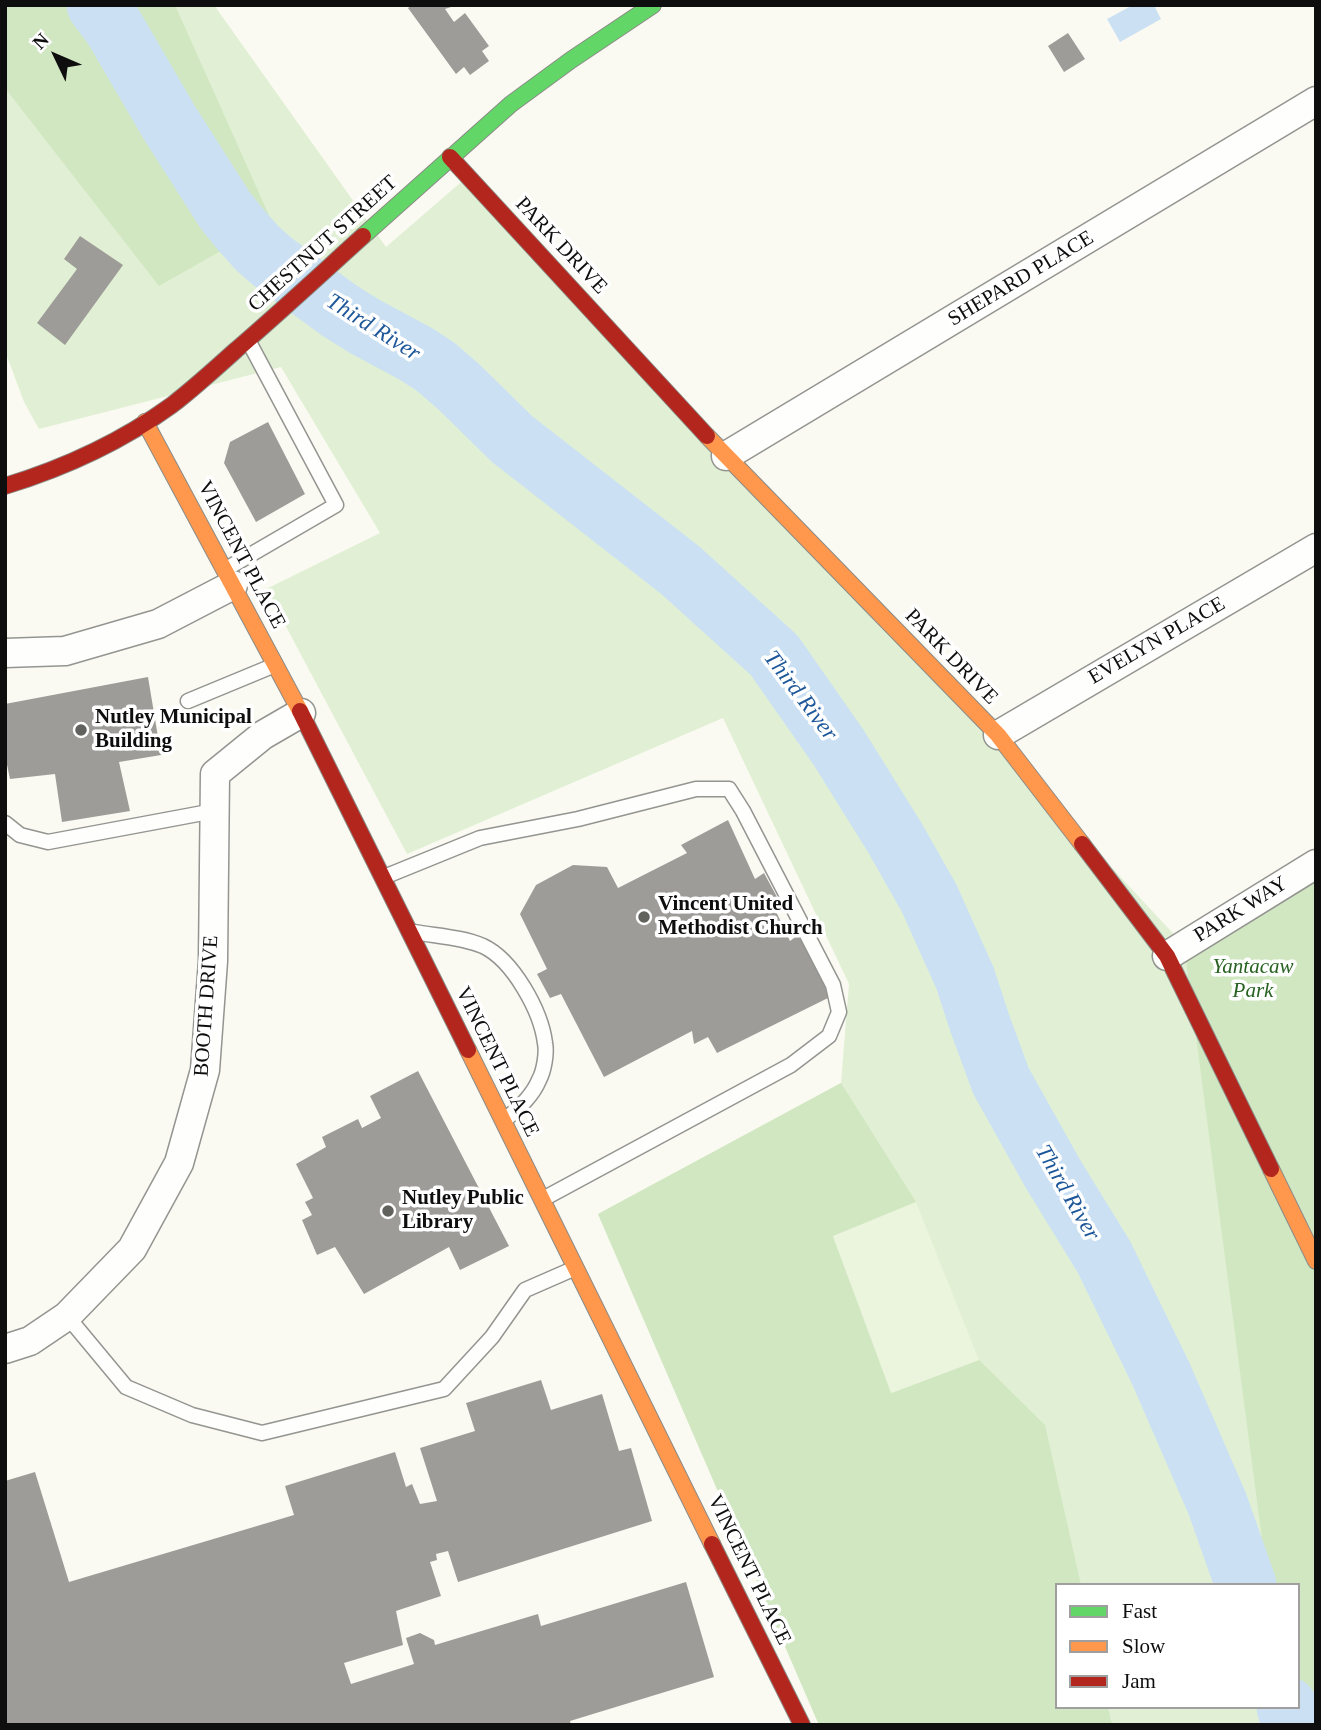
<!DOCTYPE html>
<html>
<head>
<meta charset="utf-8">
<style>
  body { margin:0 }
  #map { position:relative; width:1321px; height:1730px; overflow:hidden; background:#fafaf2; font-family:"Times New Roman",serif }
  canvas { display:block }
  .frame { position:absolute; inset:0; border:7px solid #0e0e0e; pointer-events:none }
  .legend { position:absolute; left:1055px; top:1583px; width:245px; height:126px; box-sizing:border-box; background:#fff; border:2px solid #9f9f9f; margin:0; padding:9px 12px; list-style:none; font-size:21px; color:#0e0e0e }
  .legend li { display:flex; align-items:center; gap:14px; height:35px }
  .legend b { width:35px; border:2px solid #9f9f9f }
  .north { position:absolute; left:21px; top:21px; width:70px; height:70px; -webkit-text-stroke:5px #fff; paint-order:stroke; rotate:314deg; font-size:19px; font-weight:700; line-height:28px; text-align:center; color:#0e0e0e }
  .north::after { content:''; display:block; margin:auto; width:24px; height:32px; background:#0e0e0e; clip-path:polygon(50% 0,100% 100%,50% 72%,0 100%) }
</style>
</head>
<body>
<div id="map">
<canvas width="1321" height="1730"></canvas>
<div class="frame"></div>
<ul class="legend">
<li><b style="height:9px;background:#63d668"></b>Fast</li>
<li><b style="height:9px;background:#ff974d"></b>Slow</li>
<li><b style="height:9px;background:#b3261e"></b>Jam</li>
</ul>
<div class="north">N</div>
</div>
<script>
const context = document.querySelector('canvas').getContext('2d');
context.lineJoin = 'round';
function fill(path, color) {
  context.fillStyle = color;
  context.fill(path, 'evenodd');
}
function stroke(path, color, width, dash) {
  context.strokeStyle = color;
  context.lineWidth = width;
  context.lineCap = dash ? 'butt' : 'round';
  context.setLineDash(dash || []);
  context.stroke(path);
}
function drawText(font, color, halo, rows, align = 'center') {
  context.font = font + ' "Times New Roman",serif';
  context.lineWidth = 7;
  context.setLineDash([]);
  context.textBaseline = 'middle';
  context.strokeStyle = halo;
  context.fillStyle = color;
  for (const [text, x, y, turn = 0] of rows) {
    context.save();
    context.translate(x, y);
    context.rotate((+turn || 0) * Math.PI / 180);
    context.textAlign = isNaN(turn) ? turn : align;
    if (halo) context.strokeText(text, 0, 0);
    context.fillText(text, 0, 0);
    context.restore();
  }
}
fill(new Path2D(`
  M5,5H214L386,247L467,177L1184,945L1316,864V1725H819L598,1214L841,1083L849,984L723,718L407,854L266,589L380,533L281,367L39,429L24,402L5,351ZM1057,1585H1298V1707H1057Z`), '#e1f0d4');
fill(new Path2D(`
  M5,5H175L272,222L159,286L5,88Z
  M1316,864V1725H1286L1284,1707H1298V1585H1268L1184,945Z
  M841,1083L916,1202L833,1237L892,1393L979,1360L1045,1425L1081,1585H1057V1707H1108L1112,1725H819L598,1214Z`), '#d1e7c2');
fill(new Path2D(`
  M916,1202L979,1360L891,1393L833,1236Z`), '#ebf4dd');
fill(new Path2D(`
  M1133,5H1154L1161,19L1120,42L1107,19Z`), '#cbe1f3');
stroke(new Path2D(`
  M97,5L113,26L169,122L225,210L241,230L258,249L273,262L340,311L364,326L416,354L436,367L459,387L512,439L680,570L774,655L839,748L895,838L929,898L965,978L980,1024L1001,1081L1053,1174L1104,1257L1161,1374L1217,1503L1246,1585
  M1287,1707L1292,1725`), '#cbe1f3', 61);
fill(new Path2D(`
  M412,5H449L451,7L445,9L454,22L465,13L489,46L482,51L489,61L470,75L464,67L456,74L408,8Z
  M1068,33L1085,59L1064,72L1048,46Z
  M80,236L123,265L65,345L37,323L77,269L64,259Z
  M268,422L305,494L256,522L224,463L230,442Z
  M148,677L161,755L119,762L130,811L62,822L55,774L10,779L5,755V704Z
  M728,820L755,879L764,873L777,897L771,901L790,941L798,935L832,996L717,1053L708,1037L694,1044L692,1031L604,1077L561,994L550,998L537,974L547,969L520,914L536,885L573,865L607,867L618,888L687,853L681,845Z
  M418,1071L509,1246L460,1270L449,1247L364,1294L335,1247L317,1255L302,1220L312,1215L305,1202L313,1198L296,1164L326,1147L322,1137L358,1119L362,1128L381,1118L370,1096Z
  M541,1380L551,1410L602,1394L619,1451L631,1448L652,1521L458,1582L448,1551L436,1554L437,1560L430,1562L441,1596L396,1611L403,1645L344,1663L351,1684L414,1664L406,1638L420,1633L434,1640L435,1645L538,1614L541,1626L686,1582L714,1677L570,1721L571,1725H5V1481L35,1472L69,1582L294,1515L285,1486L395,1452L406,1487L412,1484L420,1504L437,1501L420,1448L475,1431L466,1403Z`), '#9e9c98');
const lane = new Path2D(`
  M226,569L336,505L249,342
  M188,701L275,665
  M5,823L20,835L48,842L214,811
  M384,877L480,838L578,819L696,789H729L743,811L833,985L839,1012L829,1036L791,1065L543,1199
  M414,932C436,936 462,937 483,946C513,960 541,1011 545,1043C547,1053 544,1071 539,1080C532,1097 518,1108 505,1120
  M67,1316L126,1387L192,1415L262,1433L444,1389L492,1337L525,1290L573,1269`);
const street = new Path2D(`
  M726,456L1316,101
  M5,653L65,651L158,624L233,585
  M998,735L1316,548
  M1167,956L1316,864
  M5,1349L30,1341L67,1316L132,1249L179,1163L205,1070L213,961L215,774L263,735L301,713`);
const fast = new Path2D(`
  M363,236L511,104L571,60L653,5`);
const slow = new Path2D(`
  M145,422L300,711
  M707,436L998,735L1082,844
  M468,1050L712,1544
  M1271,1169L1316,1261`);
const jam = new Path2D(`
  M450,157L707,436
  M5,486C64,468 121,442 172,405C194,388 215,369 236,350C279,313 321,274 363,236
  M300,711L468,1050
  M1082,844L1167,956L1271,1169
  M712,1544L802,1725`);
stroke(lane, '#949491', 17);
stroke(street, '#949491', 31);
stroke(fast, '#8b8b87', 18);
stroke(slow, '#8b8b87', 18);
stroke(jam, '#8b8b87', 18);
stroke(lane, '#fefefd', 14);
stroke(street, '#fefefd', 28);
stroke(fast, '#63d668', 16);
stroke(slow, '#ff974d', 16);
stroke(jam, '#b3261e', 16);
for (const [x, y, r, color] of [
  [81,730,7,"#61615e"],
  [644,917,7,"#61615e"],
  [388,1211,7,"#61615e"]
]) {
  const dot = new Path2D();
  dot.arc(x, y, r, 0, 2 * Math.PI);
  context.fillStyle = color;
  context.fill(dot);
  stroke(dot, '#fff', 2.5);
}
drawText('21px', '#0e0e0e', '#fff', [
  ["CHESTNUT STREET",323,244,-42],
  ["PARK DRIVE",561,246,47],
  ["SHEPARD PLACE",1021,279,-31],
  ["VINCENT PLACE",241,555,62],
  ["EVELYN PLACE",1157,641,-30],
  ["PARK DRIVE",951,657,46],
  ["PARK WAY",1241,910,-32],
  ["BOOTH DRIVE",207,1006,-86],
  ["VINCENT PLACE",497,1062,64],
  ["VINCENT PLACE",749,1570,64]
]);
drawText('bold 21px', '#0e0e0e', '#fff', [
  ["Nutley Municipal",95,718],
  ["Building",95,742],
  ["Vincent United",658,905],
  ["Methodist Church",658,929],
  ["Nutley Public",402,1199],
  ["Library",402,1223]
], 'left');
drawText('italic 21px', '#286221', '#fff', [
  ["Yantacaw",1253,967],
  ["Park",1253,991]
]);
drawText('italic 23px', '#1d5799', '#fff', [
  ["Third River",373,328,32],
  ["Third River",800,696,53],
  ["Third River",1067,1193,60]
]);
</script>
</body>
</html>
